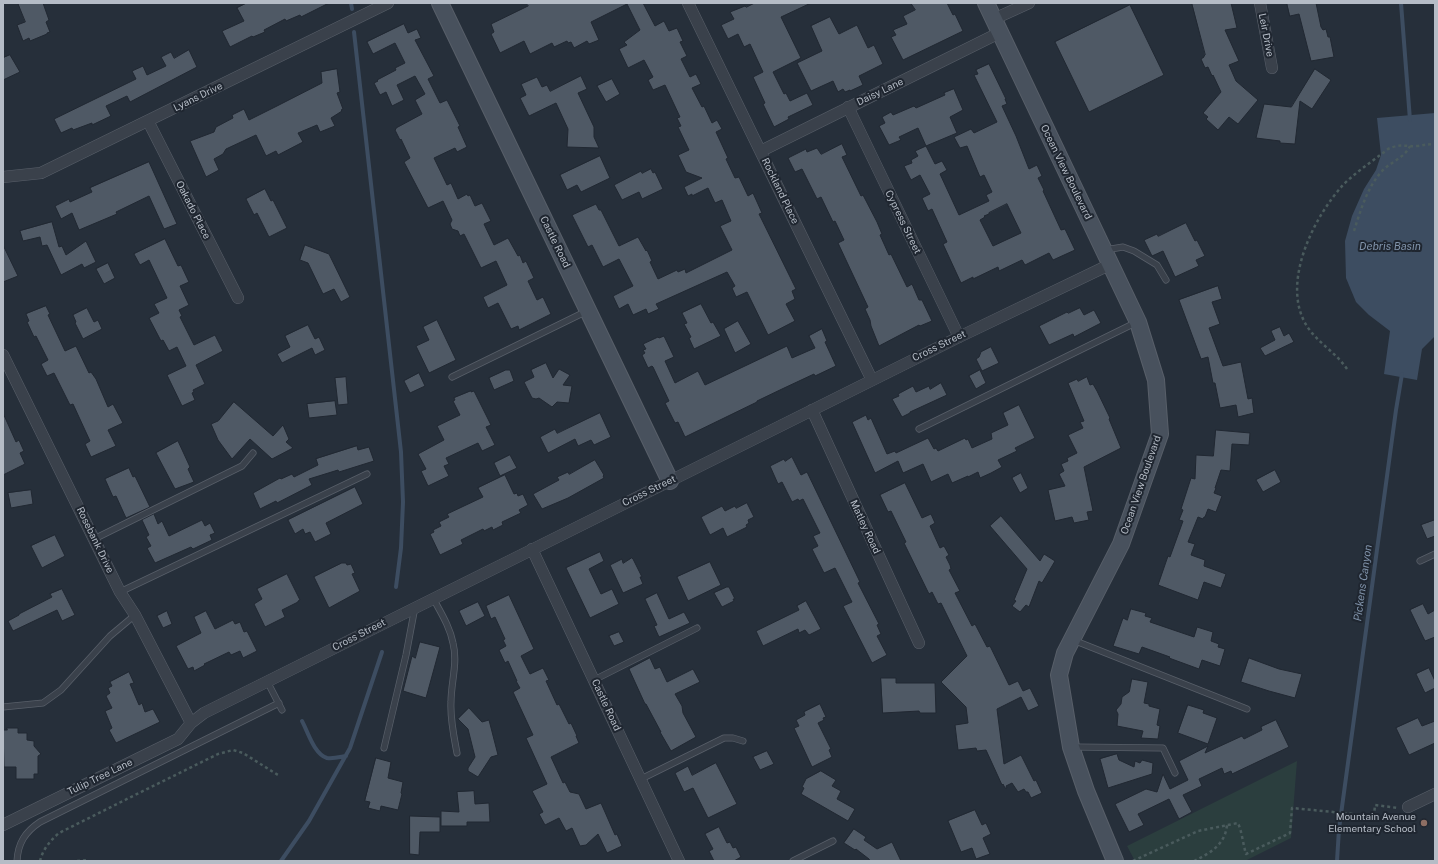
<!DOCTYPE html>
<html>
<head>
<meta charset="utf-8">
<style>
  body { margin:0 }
  #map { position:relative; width:1438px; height:864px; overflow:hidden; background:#262f3a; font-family:"Public Sans",sans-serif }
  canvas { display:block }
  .frame { position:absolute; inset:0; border:4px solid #b5bcc6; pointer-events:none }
</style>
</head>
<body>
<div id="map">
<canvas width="1438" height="864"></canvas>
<div class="frame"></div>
</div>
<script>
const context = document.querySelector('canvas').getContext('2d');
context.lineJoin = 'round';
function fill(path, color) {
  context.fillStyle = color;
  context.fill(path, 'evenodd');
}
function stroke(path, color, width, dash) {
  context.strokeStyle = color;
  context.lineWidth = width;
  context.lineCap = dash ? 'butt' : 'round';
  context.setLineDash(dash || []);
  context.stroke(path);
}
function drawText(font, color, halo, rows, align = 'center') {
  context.font = font + ' "Public Sans",sans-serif';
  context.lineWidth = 4;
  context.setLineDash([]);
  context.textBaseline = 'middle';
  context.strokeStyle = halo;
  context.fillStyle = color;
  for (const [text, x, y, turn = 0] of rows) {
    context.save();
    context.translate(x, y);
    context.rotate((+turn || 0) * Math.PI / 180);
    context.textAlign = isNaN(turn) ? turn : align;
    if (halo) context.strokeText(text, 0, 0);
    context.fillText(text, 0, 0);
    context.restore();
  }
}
fill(new Path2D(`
  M1297,761L1291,838L1245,861H1135L1127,846Z`), '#2b3e3e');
fill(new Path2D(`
  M1435,113V336L1422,349L1417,380L1384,374L1390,331L1369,315L1356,302L1346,278L1345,241L1352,216L1364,189L1376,170L1381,155L1377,118Z`), '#3d4d61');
stroke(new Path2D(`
  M351,3L352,9
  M1401,3L1410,120
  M354,32L401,452L403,502L401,548L396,587
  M302,721C308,732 314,754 327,758C333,759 340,757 346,756
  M281,861L309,821L350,748L382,652
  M1337,861L1339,829L1396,410L1402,374`), '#3d4d61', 4);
const building = new Path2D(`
  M18,3H43L49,20L46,22L50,32L47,33V34L30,41L29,38L23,41L17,25L25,22Z
  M247,3H329L301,17L300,15L286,21L285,19L264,30L265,32L253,37L252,36L230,47L222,31L244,21L237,8Z
  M526,3H643L655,26L664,21L669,31L677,28L683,41L680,42L687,56L681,59L690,77L696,74L701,84L692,88L702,107L704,106L712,123L717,120L722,129L716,132L728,158L726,159L735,178L739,177L748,196L753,193L762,213L759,214L796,289L792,291L795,299L786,304L795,321L768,335L747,292L736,297L732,288L735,286L727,272L656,304L659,309L648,314L646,309L633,315L628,304L619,309L613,296L633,286L619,259L603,267L592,245L588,247L572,215L596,204L599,210H601L619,246L638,237L646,251L647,250L652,261L650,262L658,279L677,270L678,272L685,269L686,273L732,250L720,226L731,221L722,200L715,203L708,188L692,196V194L688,196L684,187L702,178L686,172L678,155L689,150L678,127L681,126L677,118L680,117L665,85L653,90L648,80L653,77L644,60L628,68L619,49L627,45L624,42L640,30L627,4L591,22L599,40L589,44L587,41L574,48L571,42L568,43L567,41L554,47L552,43L530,54L524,41L500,53L491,34L494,32L491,24L528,6Z
  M755,3H811L781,17L801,58L773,72L784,94L786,93L790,101L807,93L813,105L788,117L789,119L774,127L763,104L765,103L753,77L763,72L750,44L744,47L738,34L728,39L721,25L734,19L730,12L745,6L746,7Z
  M911,3H947L953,15L955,14L963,31L903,60L891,37L896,35L893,30L907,24L903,16L915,10Z
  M1192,3H1231L1237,28L1225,30L1239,61L1229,65L1236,81L1258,100L1238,124L1229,117L1218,130L1206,119L1208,117L1203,113L1221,92L1213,75L1212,76L1208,67L1205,68L1201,59L1204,57V56L1205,55Z
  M1287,3H1316L1321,27L1323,30L1326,29L1328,37H1330L1334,57L1311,61L1299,14L1290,16Z
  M1130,5L1164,75L1089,112L1055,42Z
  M830,17L839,34L857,25L868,48L874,45L883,64L859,76L863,85L850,91V90L845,92L843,89L838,92L833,81L811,91L797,63L822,51L811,26Z
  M404,24L408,33L417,29L421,38L415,40L434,76L428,79L440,103L447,100L460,126L458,127L467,147L457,152L455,148L434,158L447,185L451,183L458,199L467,194L468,196L470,195L475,206L482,203L491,221L484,224L494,245L508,238L518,256L520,255L523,263L526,261L534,278L528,281L537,300L543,297L551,314L519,330L518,326L511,329L498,303L488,308L483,297L507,285L496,261L481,268L464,234L460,236L458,231L452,229L450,224L452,220L443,201L428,208L404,162L410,158L401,139L400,140L395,130L396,129V128L422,114L415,100L425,94L415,76L397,85L404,100L392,106L386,92L380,95L374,83L378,81L377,80L396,70L395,68L405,63L395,43L373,54L367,42Z
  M189,50L197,67L130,102L127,96L106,106L111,116L92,125V123L73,130L72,128L61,133L54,119L136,79L132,71L143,66L147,75L166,66L161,57L171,52L174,58Z
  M10,55L20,72L3,80V58Z
  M989,64L1006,99H1005L1007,104L1002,106L1016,136L1029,169L1037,165L1042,176L1038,178L1044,190L1043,191L1061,230L1065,229L1075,250L1053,260L1049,253L1025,265L1022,260L999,271L998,267L973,279V277L961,283L943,244L947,242L932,209L928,211L922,198L930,194L920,175L911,180L904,166L912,163L911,160L918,156L915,151L926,146L935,164L942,161L947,170L940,174L959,215L989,201L986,195L992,192L984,175L980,177L967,146L960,148L954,137L971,129L974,133L997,122L974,75L978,74L976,70ZM1007,204L1021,233L993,246L980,220L985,217L984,216L989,214V213Z
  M337,69L340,92L337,93L343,109L341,110L342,111L331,118L335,126L320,132L317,125L298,133L303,142L278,155L276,151L266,156L256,135L226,149L223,154L214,159L219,170L206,177L190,141L214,132L216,127L233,118L232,115L244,109L249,120L277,106L322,83L321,72Z
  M1315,69L1331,80L1312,109L1300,101L1295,144L1280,143V141L1256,138L1264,104L1291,107Z
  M581,76L587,89L578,93L594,127V137L599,148L567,147L568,129L556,103L529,116L520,98L526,95L521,84L537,77L542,87L547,85L550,91Z
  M612,79L620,94L606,102L597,86Z
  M954,89L963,110L950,117L957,133L926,146L918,128L899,137L901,140L889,145L879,126L885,123L882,117L891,112L893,115L914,106L916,108L945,95L944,93Z
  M842,144L847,155L842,157L861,196L863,195L877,222L882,234L880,235L889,255L891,254L907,287L912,284L919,300H922L932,321L920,326L919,325L879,346L871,326L870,320L865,309L868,307L838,243L844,240L835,221L833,222L821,197L817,199L802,169L795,172L788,158L806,149L807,152L817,148L821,154Z
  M600,156L610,178L581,192L577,185L567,190L560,175Z
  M149,162L177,224L164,229L149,196L116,212L117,214L79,230L72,213L61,219L55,206L69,199L70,202L92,192L90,188Z
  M651,169L653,173L655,172L663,189L642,199L639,192L622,200L614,185L641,171L642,173Z
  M265,189L271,201L273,200L287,228L269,237L257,213L254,215L246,199Z
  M52,222L59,247L62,246L66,255L86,241L96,262L84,268L82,264L61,275L47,245L42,246L40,237L23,241L20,231Z
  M1186,223L1195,241L1197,240L1205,256L1196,260L1199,266L1175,277L1163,251L1152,256L1144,240L1157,234L1158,236Z
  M165,239L178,266L181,265L189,282L180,286L189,305L179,310L182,316L180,317L194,345L215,335L223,351L196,365L205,384L193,390L194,392L192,393L195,400L182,406L167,375L186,366L177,347L169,351L163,340L161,341L149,318L159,313L154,304L167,298L149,260L140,265L134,254Z
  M3,245L18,276L3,282Z
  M305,245L329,254L350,297L341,302L334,289L323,294L308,263L300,260Z
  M108,263L115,278L104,284L96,269Z
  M1218,286L1222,299L1212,302L1220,324L1209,328L1223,366L1241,362L1248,399L1252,398L1254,413L1238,417L1236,405L1220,408L1215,383H1213L1208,357L1201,359L1179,300Z
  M701,304L711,323L713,322L721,336L694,349L689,338L691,337L684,324L687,323L682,313Z
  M46,306L50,314L48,315L65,351L76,346L89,373L91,372L96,379L108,407L113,404L123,423L108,430L116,446L91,457L85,444L90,441L73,404L70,405L54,373L47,376L41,364L48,360L36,336L34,337L27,322L29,321L26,314Z
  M87,308L94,322L98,320L102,329L83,339L75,323L76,322L73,315Z
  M1080,308L1084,315L1094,310L1101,323L1074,337L1073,334L1049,345L1039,326L1067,312L1068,313Z
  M437,320L456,360L429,373L416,346L429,340L423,327Z
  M738,321L751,344L735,353L724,329Z
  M308,325L315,339L319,337L325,350L315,355L312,348L282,363L277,354L290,347L285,336Z
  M1280,327L1284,336L1289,333L1294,342L1265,356L1260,348L1275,340L1271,331Z
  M822,329L827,341L825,342L836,366L815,376L814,374L782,389L757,401V402L685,437L678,422L675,423L665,403L669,401L653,367L652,366L648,368L642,355L645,353L643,350L646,349L643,344L658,337L659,338L664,336L674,357L665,361L675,383L698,371L705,385L787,346L792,358L815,348L809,336Z
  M991,347L999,363L982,371L976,359L979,357L981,352Z
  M546,363L553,378L559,369L570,375L563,385L572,386L569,403L557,402L552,407L539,398L536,399L532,398L524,382L534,377L531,370Z
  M506,370H510L514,381L494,390L489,378Z
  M980,370L986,383L976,389L969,376Z
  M419,373L425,386L410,393L404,381Z
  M346,377L348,404L338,405L335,378Z
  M1087,377L1090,385L1093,384L1097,391L1110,418L1109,419L1121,448L1084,467L1093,511L1087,512L1089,520L1074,523L1072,517L1055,521L1048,490L1065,486L1059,474L1064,471L1061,464L1068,461L1067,458L1077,453L1068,435L1083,428L1080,422L1084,421L1068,383L1077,379L1078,381Z
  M941,383L947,395L910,412V413L902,417L892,399L899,396L898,394L913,386L916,392L929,386L930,389Z
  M471,391V392L474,391L491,425L486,427L495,445L482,451L478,443L446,458L449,464L444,466L449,476L428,486L421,471L426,469L418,454L444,440L437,426L460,415L453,401L455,400L454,398Z
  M335,401L337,415L309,418L307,404Z
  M234,402L273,436L283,425L289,439L286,442L293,448L272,459L250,439L232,459L218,440L211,424L218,421Z
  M1019,405L1035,438L1015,448L1017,451L998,460L1002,467L991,473L980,478L978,472L968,477V476L952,483L948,474L931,482L923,464L903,473L898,461L875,473L852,422L866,415L868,420L871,418L887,454L895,451L896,453L928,438L934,449L936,448L938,451L965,438L966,440L968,439L972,448L992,439L991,433L1008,425L1003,413Z
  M3,413L16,442L19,440L23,449L24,451L20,453L25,464L3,475Z
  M600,413L611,437L594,445L591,440L578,446L575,439L548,453L540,437L555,429L557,433Z
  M1216,430L1250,433L1249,445L1232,444L1230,471L1221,470L1215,488H1216L1214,493L1222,496L1216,512L1208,509L1205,517H1204L1203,519L1198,517L1188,542L1195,544L1191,555L1205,560L1204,566L1226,574L1221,588L1204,582L1198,600L1158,585L1168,556L1170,557L1183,521L1179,520L1183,510L1181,509L1191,478L1195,479L1196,455L1213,456Z
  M178,441L190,467L188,469L194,482L175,489L156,453Z
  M357,446L358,450L369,447L374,461L339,472L338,470L309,479L312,485L277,503L276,501L260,509L253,493L280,478L281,479L292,474L294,477L318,465L316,459Z
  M510,455L517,468L500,476L494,463Z
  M792,457L801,475L807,472L860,582L858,583L879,624L877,625L881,634L877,636L887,655L872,663L843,606L852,602L835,568L824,573L812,549L818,546L813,536L820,533L803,499L799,501L798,499L792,502L782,482L778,484L770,466L784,459L785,461Z
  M595,460L604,475L603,476L604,478L568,498L542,509L533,494L559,480L557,477L568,472L569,474Z
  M129,468L133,477L135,476L150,507L126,518L116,496L113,497L105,479Z
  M1275,470L1281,482L1263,492L1256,480Z
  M1021,473L1028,488L1020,493L1012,478Z
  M505,475L514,494L517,493L518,496L523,494L528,505L519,510L521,513L502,522L503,525L493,530L492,527L484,531L483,529L461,540L463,544L440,555L430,534L434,532L433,530L441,526L439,522L449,517L447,514L483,497L478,488Z
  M905,483L922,518L931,514L935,523L930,526L940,548L944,546L949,555L946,557L950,565L951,569L949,570L960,591L955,593L972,626L975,624L987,647L990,646L1009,685L1018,681L1023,691L1030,688L1039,706L1028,711L1021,697L997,709L1004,764L1021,755L1034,781L1036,780L1042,793L1031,798L1028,792H1026L1024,789L1018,792L1012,783L1006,786L1007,788H1005L1003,784L1002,785L986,750L977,751L976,748L958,750L955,725L968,723L966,707L941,682L967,656L941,603L938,604L932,592L929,594L904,543L906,542L891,511L888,512L880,495Z
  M355,487L363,504L326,523L331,534L315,542L310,532L305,534L303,529L295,534L288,520Z
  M31,490L33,504L11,508L8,493Z
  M747,503L754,517L748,520L749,523L746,525L747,527L727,537L723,528L710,535L701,517L722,506L725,511L735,506L736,508Z
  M154,514L158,524L162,521L169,536L202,520L205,526L210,523L215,533L210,535L212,540L193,549L191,547L155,563L147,548L151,546L146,537L149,535L142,520Z
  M1001,516L1040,561L1044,554L1055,561L1042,583L1039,581L1029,607L1026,605L1020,612L1012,606L1016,601L1014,600L1027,569L990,526Z
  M1435,520V536L1427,539L1421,525Z
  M55,535L65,556L42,568L31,546Z
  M600,552L604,561L589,569L601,594L612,589L619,604L590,618L566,568Z
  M632,558L633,559L642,577H640L643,584L623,593L610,565L622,559L623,563Z
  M710,562L721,585L688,601L677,577Z
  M342,563H346L347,565L351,564L355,573L352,574L360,591L329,608L314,577Z
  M287,574L300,600L298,601V602L282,610L285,617L265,627L254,604L262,599L257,589Z
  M727,587H729L735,599H733L734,601L722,607L714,593Z
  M62,589L75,615L62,621L57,610L13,631L8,621L19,615V614L52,597L50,594Z
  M657,593L669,619L684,612L690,623L659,637L654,626L657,625L645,599Z
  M509,595L534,649L521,656L530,674L543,668L549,680L546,681L557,705L559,704L569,724L571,723L577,736H576L579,743L551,757L563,783L565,782L570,792L579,794L586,809L601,803L615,835L617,834L622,846L607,853L598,834L586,845L580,846L572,828L566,831L559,818L545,825L539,814L543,812L532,791L547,784L526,738L533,735L513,692L520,688L516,681H517L508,661L505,663L499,650L506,646L503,640L505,639L495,617L491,619L486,606Z
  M806,601L821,629L809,635L805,630L799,633L798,629L763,646L756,631L799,610L797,606Z
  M478,602L485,616L466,626L459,611Z
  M1423,604L1428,614L1435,610V637L1425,641L1410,610Z
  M1131,609L1146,613L1145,616L1152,618L1150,622L1194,637L1197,627L1213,632L1211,641L1219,644L1218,647L1225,649L1220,666L1202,660L1199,669L1169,658L1170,657L1142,647L1139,654L1113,646L1123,618L1127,620Z
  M167,611L172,624L163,628L157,616Z
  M206,611L215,629L233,620L235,624L240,622L244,632L247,631L257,651L243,658L240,651L231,655L229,652L204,664L205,665L194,671L193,667L188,669L176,646L201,633L194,617Z
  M619,632L624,642L614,646L609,636Z
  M420,642L440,647L426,698L403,691L412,656L415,658Z
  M650,658L655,669L660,667L667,682L693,669L700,682L675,694L682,706L683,713L696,737L671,751L660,732H661L646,704H645L629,669Z
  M1249,658L1279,669L1302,674L1295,698L1269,691L1241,682Z
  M1429,668L1435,681V688L1425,693L1416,674Z
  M129,672L134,683L130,684L139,705L142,703L145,712L153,709L160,722L116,743L109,730L112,728L105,711L112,708L106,696L110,693L108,688L112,686L110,682Z
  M881,678H896V683H935L936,713H920L919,711L883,713Z
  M1132,679L1148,682L1144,703L1149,704V706L1160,709L1157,725L1160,726L1158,739L1141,738L1143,731L1117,726L1118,714L1116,710L1121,704L1122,697L1129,692Z
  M820,704L826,717L823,718L824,720L818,723L831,749L829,750L832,757L812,767L794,728L799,726L796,720L805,715L804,712Z
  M1188,705L1204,710L1203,713L1217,718L1208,744L1178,733Z
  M469,708L482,722L489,720L498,755L491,757L478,777L468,771V768L475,757L468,729L458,719Z
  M1418,718L1422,726L1435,721V743L1409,755L1396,728Z
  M1276,720L1289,747L1232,774L1231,771L1224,774L1222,768L1199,779L1202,786L1183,795L1192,812L1179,819L1169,799L1138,814L1144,825L1129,832L1115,804L1146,789L1157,792L1163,774L1170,789L1188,780L1179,761L1208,746L1205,753L1242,736L1244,739L1262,730L1261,727Z
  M7,728H18V733H27V740L34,741V746L41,754L38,756V774H34V779H16V767H4L3,730H7Z
  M767,751L774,764L760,770L753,757Z
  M1117,754L1119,760L1134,767L1135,761L1140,763L1142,760L1153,763L1152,774L1108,788L1100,759Z
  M376,758L391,762L388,778L403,782L401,793L402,794L398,810L381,806L380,811L368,808L370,802L365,801Z
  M716,763L737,804L708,818L693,788L684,792L675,773L688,766L692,775Z
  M821,771L836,780L832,786L841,791L837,799L855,809L848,821L801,794L804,788L802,787L806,779Z
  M474,791L475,804L489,803L490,822H467V826H441V811L459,812L457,792Z
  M975,810L982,825L986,823L991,834L983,838L990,854L976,859L972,848L961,852L948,821Z
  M410,816L440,817V832H420L419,855L410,854Z
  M719,827L727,843L730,842L733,848L736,847L741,857L734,861H714L709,851L713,849L705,834Z
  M854,829L866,837L864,840L877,849L892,842L901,861H870L869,859L856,849L855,850L844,843Z`);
fill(building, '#4f5965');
stroke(building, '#212832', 1);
const lane = new Path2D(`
  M1105,250L1123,247L1134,251L1157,265L1166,280
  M452,377L587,311
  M919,429L1137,322
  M94,539L242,466L253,453
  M1420,561L1435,554
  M120,592L367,474
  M433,598C441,613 450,627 453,643C458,663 451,682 451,702C450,719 454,737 457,753
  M1073,640L1247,709
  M594,680L697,628
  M267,681L282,710
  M3,707L43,703L61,690L110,636L135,615
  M1074,747L1163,748L1175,773
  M384,748L406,655L415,607
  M641,779L724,738H733L743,741
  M17,861C18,843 25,832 40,822L279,703
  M793,861L833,841`);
const street = new Path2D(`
  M688,3L872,380
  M1260,3L1272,68
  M994,19L1029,3
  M848,107L959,337
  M148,121L238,298
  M761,151L999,33
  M3,177L41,173L388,3
  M3,355L120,592L135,615L191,723
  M812,410L919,643
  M532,549L679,861
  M1408,807L1435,794
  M3,825L178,739L191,723L204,713L959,337L1111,264`);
const secondary = new Path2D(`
  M440,3L670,481
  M986,3L1138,322L1156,380L1160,434L1121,544L1065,653L1059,675L1071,747L1086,791L1115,861`);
stroke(lane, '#585f69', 7);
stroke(street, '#585f69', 12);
stroke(secondary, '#585f69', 18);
stroke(new Path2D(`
  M1354,231C1361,209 1368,185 1384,169C1393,161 1405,157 1410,146
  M1347,369C1335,351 1314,341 1304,321C1283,279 1314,217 1343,185C1357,171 1373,161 1388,149C1401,143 1406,147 1418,146C1424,145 1429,144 1435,144
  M40,861C43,849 50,841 59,833L139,793L218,754L233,750L243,753L278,775
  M77,861L88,860
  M1133,861L1198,831L1238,823C1242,832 1243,844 1246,854L1290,833L1292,808L1374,816L1375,805L1398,808
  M1194,861C1210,853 1225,845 1227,825`), '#4a5b5d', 2.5, [3, 3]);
stroke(lane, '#3a414b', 5.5);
stroke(street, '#3a414b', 11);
stroke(secondary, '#48515d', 16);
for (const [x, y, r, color] of [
  [1424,823,4,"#8d6e63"]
]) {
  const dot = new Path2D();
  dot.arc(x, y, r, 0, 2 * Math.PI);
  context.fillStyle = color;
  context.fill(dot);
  stroke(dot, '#1f2630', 1.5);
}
drawText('10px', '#b5bcc6', '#1f2630', [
  ["Leir Drive",1266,35,79],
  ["Daisy Lane",880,92,-26],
  ["Lyans Drive",198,97,-26],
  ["Ocean View Boulevard",1066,172,64],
  ["Rockland Place",780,191,64],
  ["Oakado Place",193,210,63],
  ["Cypress Street",903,222,64],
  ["Castle Road",555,242,64],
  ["Cross Street",939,346,-26],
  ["Ocean View Boulevard",1141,485,-71],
  ["Cross Street",649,491,-26],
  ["Matley Road",865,527,65],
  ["Rosebank Drive",95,540,64],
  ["Cross Street",359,635,-27],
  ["Castle Road",606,705,65],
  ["Tulip Tree Lane",100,777,-26]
]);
drawText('10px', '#b5bcc6', '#1f2630', [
  ["Mountain Avenue",1416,817],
  ["Elementary School",1416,829]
], 'right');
drawText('italic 11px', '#8093aa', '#1f2630', [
  ["Debris Basin",1390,247],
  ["Pickens Canyon",1363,583,-82]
]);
</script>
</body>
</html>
